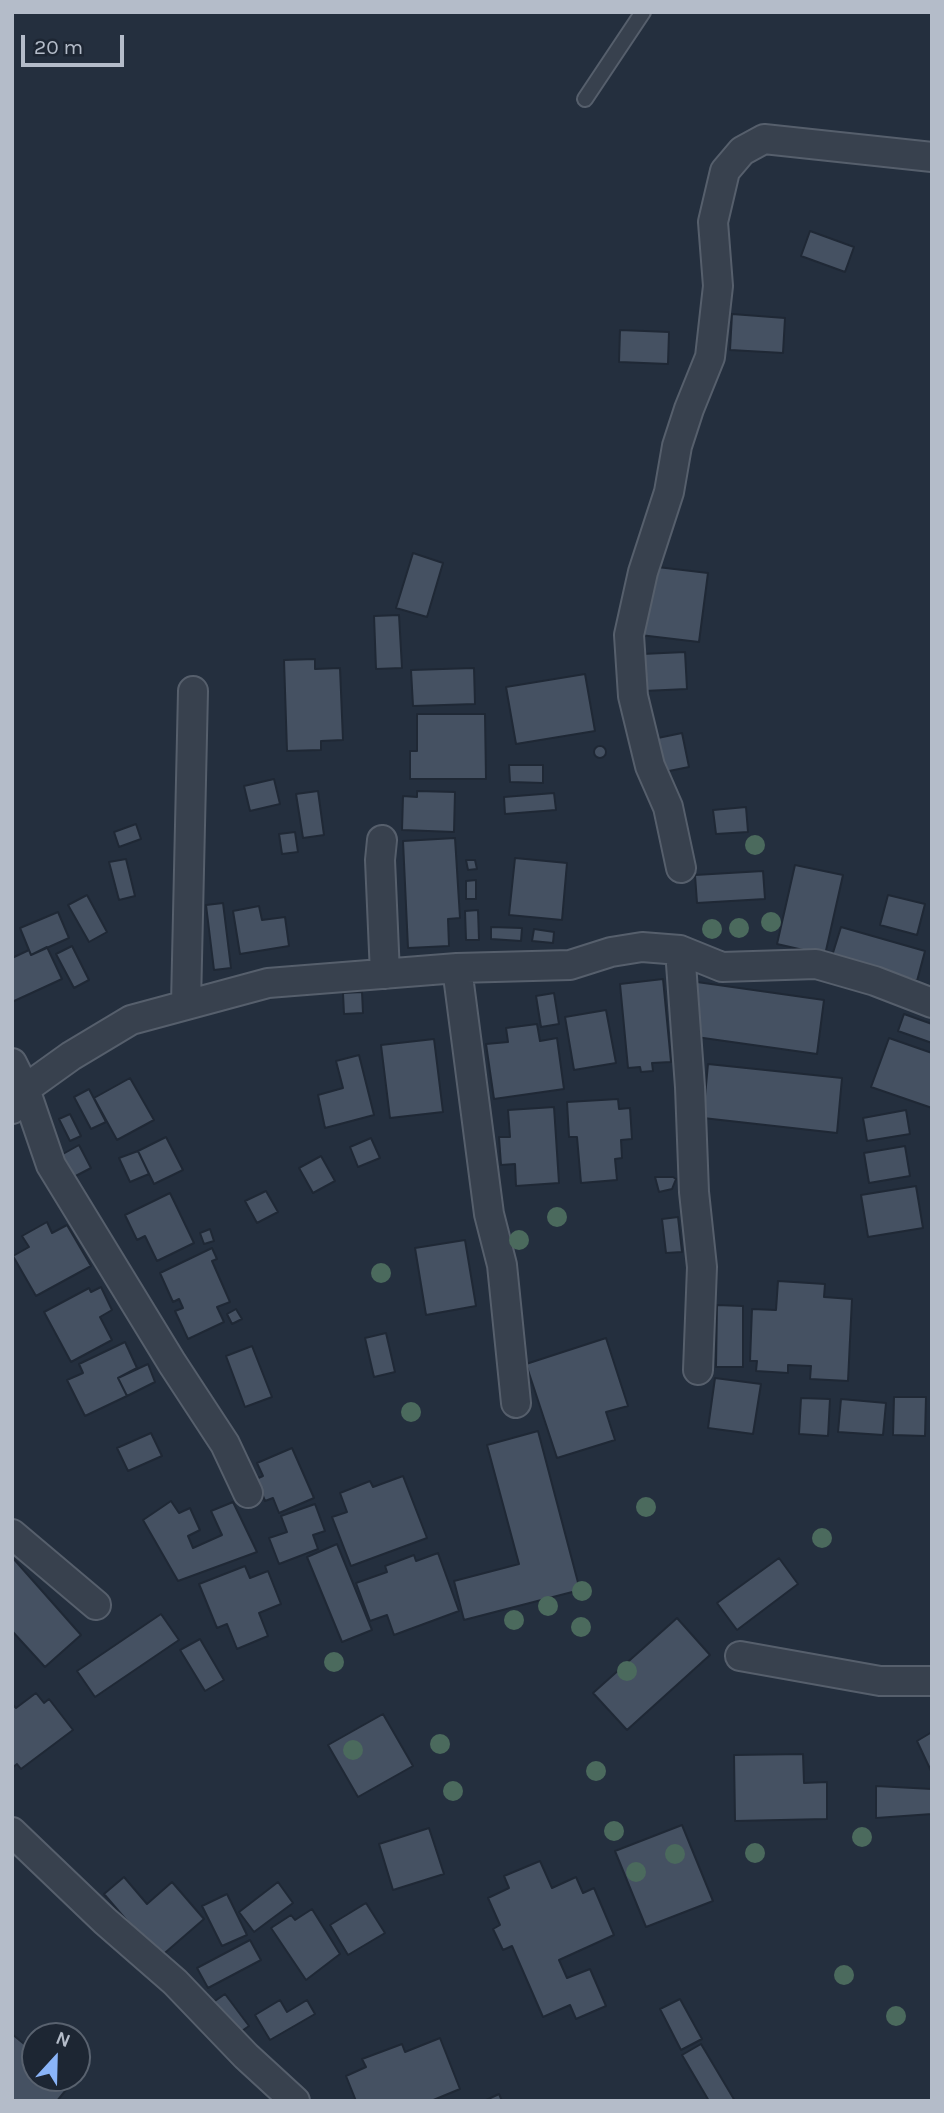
<!DOCTYPE html>
<html>
<head>
<meta charset="utf-8">
<style>
  body { margin:0 }
  #map { position:relative; width:944px; height:2113px; overflow:hidden; background:#242f3e; font-family:Karla,sans-serif }
  canvas { display:block }
  .frame { position:absolute; inset:0; border:14px solid #b4bcc9; pointer-events:none }
  .north { position:absolute; left:21px; top:2022px; width:70px; height:70px; box-sizing:border-box; background:#1d2633; border:2px solid #59626f; border-radius:50%; rotate:22deg; font-size:19px; font-weight:700; line-height:28px; text-align:center; color:#b4bcc9 }
  .north::after { content:''; display:block; margin:auto; width:24px; height:32px; background:#8ab4f8; clip-path:polygon(50% 0,100% 100%,50% 72%,0 100%) }
  .scale { position:absolute; left:21px; top:35px; width:103px; height:32px; box-sizing:border-box; border:4px solid #b4bcc9; border-top:0; padding-left:9px; font-size:21px; line-height:24px; white-space:nowrap; color:#b4bcc9; -webkit-text-stroke:5px #1d2633; paint-order:stroke }
</style>
</head>
<body>
<div id="map">
<canvas width="944" height="2113"></canvas>
<div class="frame"></div>
<div class="north">N</div>
<div class="scale">20 m</div>
</div>
<script>
const context = document.querySelector('canvas').getContext('2d');
context.lineJoin = 'round';
function fill(path, color) {
  context.fillStyle = color;
  context.fill(path, 'evenodd');
}
function stroke(path, color, width, dash) {
  context.strokeStyle = color;
  context.lineWidth = width;
  context.lineCap = dash ? 'butt' : 'round';
  context.setLineDash(dash || []);
  context.stroke(path);
}
const building = new Path2D(`
  M810,231L854,247L845,272L801,256Z
  M732,314L785,318L783,353L730,350Z
  M620,330L669,332L668,364L619,362Z
  M413,553L443,563L427,617L396,608Z
  M649,566L708,573L699,642L640,635Z
  M399,615L402,668L376,669L374,616Z
  M685,652L687,689L644,691L642,654Z
  M315,659V669L340,668L343,740L321,741V750L287,751L284,660Z
  M474,668L475,704L413,706L411,670Z
  M585,674L595,731L516,744L506,687Z
  M417,714H485L486,779H410V751H417Z
  M682,733L689,767L659,773L653,739Z
  M594 752a6 6 0 1 1 12 0a6 6 0 1 1-12 0Z
  M509,765H543V783L510,782Z
  M274,779L280,804L250,811L244,786Z
  M318,791L324,835L303,838L296,794Z
  M417,791L455,792L454,832L402,830L403,796L417,797Z
  M554,793L556,810L505,814L504,797Z
  M746,807L748,832L716,834L713,810Z
  M136,824L141,839L119,847L114,832Z
  M295,832L298,852L282,854L279,834Z
  M455,838L460,918L448,919L449,946L408,948L403,841Z
  M515,858L567,863L562,920L509,915Z
  M126,859L135,896L119,900L109,862Z
  M466,860H475L477,869L468,870Z
  M795,865L843,875L825,955L777,944Z
  M763,871L765,899L697,903L695,875Z
  M476,880V899H466V881Z
  M87,895L107,932L89,942L68,905Z
  M888,895L925,904L917,935L880,925Z
  M223,903L231,968L214,970L206,905Z
  M259,906L262,920L285,917L289,946L240,954L233,911Z
  M478,910L479,940H466L465,911Z
  M58,912L69,938L31,955L20,928Z
  M491,927L522,928L521,941L491,939Z
  M841,927L925,951L917,981L832,956Z
  M534,929L554,932L553,943L532,941Z
  M72,946L89,980L74,988L56,954Z
  M47,947L62,979L12,1002V958L29,950L31,955Z
  M663,979L671,1062L652,1063L653,1071L641,1072L640,1067L628,1068L620,984Z
  M697,982L824,1000L817,1054L689,1036Z
  M362,992L363,1013L344,1014L343,993Z
  M554,993L559,1024L541,1027L536,996Z
  M606,1010L616,1063L574,1070L565,1017Z
  M904,1014L932,1024V1043L898,1031Z
  M537,1024L540,1041L557,1038L564,1089L494,1099L486,1044L508,1042L506,1028Z
  M889,1038L932,1053V1108L871,1087Z
  M434,1039L443,1112L390,1118L381,1045Z
  M359,1055L374,1115L325,1128L318,1095L343,1088L336,1061Z
  M708,1064L842,1078L837,1133L703,1118Z
  M130,1078L154,1120L117,1140L94,1098Z
  M89,1089L106,1122L91,1129L74,1097Z
  M618,1099L619,1109L630,1108L632,1139L621,1140L622,1158L615,1159L617,1180L581,1183L577,1137H569L567,1102Z
  M554,1107L559,1183L516,1186L515,1164L501,1165L499,1137H510L508,1110Z
  M906,1110L910,1134L867,1141L863,1118Z
  M70,1114L81,1136L70,1141L59,1119Z
  M166,1137L183,1170L154,1184L138,1151Z
  M371,1138L380,1158L358,1167L350,1147Z
  M79,1145L91,1168L66,1181L54,1159Z
  M905,1146L910,1176L869,1183L864,1153Z
  M138,1151L149,1174L130,1182L119,1158Z
  M321,1156L335,1181L313,1193L299,1168Z
  M655,1177H673L676,1179L672,1189L659,1192Z
  M916,1186L923,1228L868,1237L861,1195Z
  M266,1191L278,1212L257,1223L245,1201Z
  M170,1193L194,1243L157,1261L145,1236L137,1240L125,1215Z
  M678,1217L682,1252L666,1253L662,1219Z
  M47,1222L52,1233L67,1225L91,1266L36,1296L13,1256L29,1247L22,1236Z
  M210,1229L214,1241L204,1244L200,1233Z
  M465,1240L476,1306L426,1315L415,1248Z
  M212,1248L217,1259L212,1261L230,1302L217,1307L224,1322L188,1339L175,1311L183,1308L179,1299L173,1302L160,1273Z
  M778,1281L825,1284L824,1297L852,1299L848,1381L810,1379L811,1366L788,1365V1373L756,1371L757,1361H750L752,1309L776,1310Z
  M101,1287L112,1310L100,1317L112,1340L71,1362L44,1312L89,1288L91,1292Z
  M717,1305L743,1306V1367H716Z
  M236,1309L242,1319L232,1324L227,1314Z
  M386,1333L395,1372L374,1377L365,1338Z
  M606,1338L628,1406L606,1412L615,1440L557,1458L526,1364Z
  M125,1342L137,1368L118,1378L127,1396L85,1416L67,1380L83,1373L79,1364Z
  M252,1346L272,1397L245,1407L226,1356Z
  M148,1364L155,1382L127,1396L118,1378Z
  M715,1378L761,1384L753,1434L708,1428Z
  M894,1397H926L925,1436L893,1435Z
  M801,1398L830,1399L828,1436L799,1434Z
  M841,1399L886,1403L883,1435L838,1432Z
  M538,1431L580,1590L464,1620L454,1581L519,1564L487,1445Z
  M151,1433L162,1456L128,1471L117,1448Z
  M292,1448L314,1498L279,1513L273,1498L265,1501L256,1479L263,1476L257,1463Z
  M403,1476L427,1538L351,1566L332,1517L347,1512L340,1493L370,1481L373,1487Z
  M171,1501L179,1513L190,1508L200,1530L188,1536L193,1548L222,1535L211,1511L233,1502L257,1552L178,1581L143,1520Z
  M315,1504L325,1531L313,1535L318,1549L279,1564L269,1538L287,1532L281,1516Z
  M337,1544L372,1630L342,1642L307,1557Z
  M438,1553L459,1611L394,1635L387,1615L370,1621L356,1583L387,1572L385,1566L414,1555L416,1561Z
  M12,1557L81,1635L45,1667L12,1631Z
  M779,1558L798,1584L737,1630L717,1603Z
  M245,1566L250,1578L268,1571L281,1604L259,1613L268,1636L237,1649L227,1624L217,1628L199,1584Z
  M161,1614L179,1640L95,1697L77,1671Z
  M677,1618L710,1655L627,1730L593,1693Z
  M200,1639L224,1680L205,1691L180,1650Z
  M36,1693L44,1703L49,1699L73,1730L21,1769L17,1764L12,1768V1704L16,1708Z
  M383,1714L413,1766L358,1797L328,1745Z
  M932,1732V1773L917,1741Z
  M803,1754L804,1783L827,1782V1819L735,1821L734,1755Z
  M876,1786L932,1789V1814L876,1818Z
  M682,1825L713,1901L646,1927L615,1851Z
  M429,1828L444,1874L393,1890L379,1844Z
  M540,1861L552,1888L576,1877L583,1893L594,1888L614,1935L559,1960L567,1978L590,1969L606,2006L576,2019L570,2005L543,2017L512,1946L503,1950L493,1929L500,1925L488,1898L509,1888L504,1876Z
  M124,1877L147,1904L172,1882L204,1919L159,1958L104,1894Z
  M278,1882L293,1903L254,1932L239,1912Z
  M227,1894L247,1935L222,1946L202,1906Z
  M366,1903L385,1933L348,1955L330,1925Z
  M312,1909L340,1954L306,1980L271,1928L291,1915L295,1920Z
  M250,1940L261,1960L208,1988L197,1968Z
  M225,1994L249,2026L236,2035L212,2003Z
  M680,1999L702,2039L681,2050L660,2009Z
  M280,2000L287,2012L307,2000L315,2014L270,2040L255,2015Z
  M12,2034L29,2048L24,2055L35,2064V2078H52L66,2090L57,2101H12Z
  M440,2038L460,2089L431,2101H356L346,2076L366,2067L362,2059L402,2044L405,2052Z
  M701,2044L735,2101H709L682,2055Z
  M499,2094L502,2101H484Z`);
fill(building, '#455162');
stroke(building, '#1f2835', 2);
const lane = new Path2D(`
  M585,99L643,12`);
const street = new Path2D(`
  M382,840L380,860L385,974
  M681,868L668,807L650,766L633,696L629,635L643,572L669,492L677,446L689,409L710,357L718,286L713,222L725,171L742,151L764,139L932,157
  M680,950L690,1087L694,1192L702,1267L698,1370
  M457,968L489,1214L502,1265L516,1403
  M186,1004L193,691
  M12,1063L25,1089L51,1165L172,1363L225,1444L248,1493
  M12,1109L25,1089L71,1056L131,1020L268,983L457,968L570,965L611,952L642,947L680,950L722,967L816,964L875,981L932,1003
  M12,1534L96,1605
  M740,1656L880,1681H932
  M12,1832L105,1921L175,1982L246,2056L295,2101`);
stroke(lane, '#565f6c', 18);
stroke(street, '#565f6c', 32);
stroke(lane, '#38414e', 14);
stroke(street, '#38414e', 28);
context.fillStyle = '#4b6a5d';
for (const [x, y] of [
  [755,845],
  [771,922],
  [739,928],
  [712,929],
  [557,1217],
  [519,1240],
  [381,1273],
  [411,1412],
  [646,1507],
  [822,1538],
  [582,1591],
  [548,1606],
  [514,1620],
  [581,1627],
  [334,1662],
  [627,1671],
  [440,1744],
  [353,1750],
  [596,1771],
  [453,1791],
  [614,1831],
  [862,1837],
  [755,1853],
  [675,1854],
  [636,1872],
  [844,1975],
  [896,2016]
]) {
  context.beginPath();
  context.arc(x, y, 10, 0, 2 * Math.PI);
  context.fill();
}
</script>
</body>
</html>
